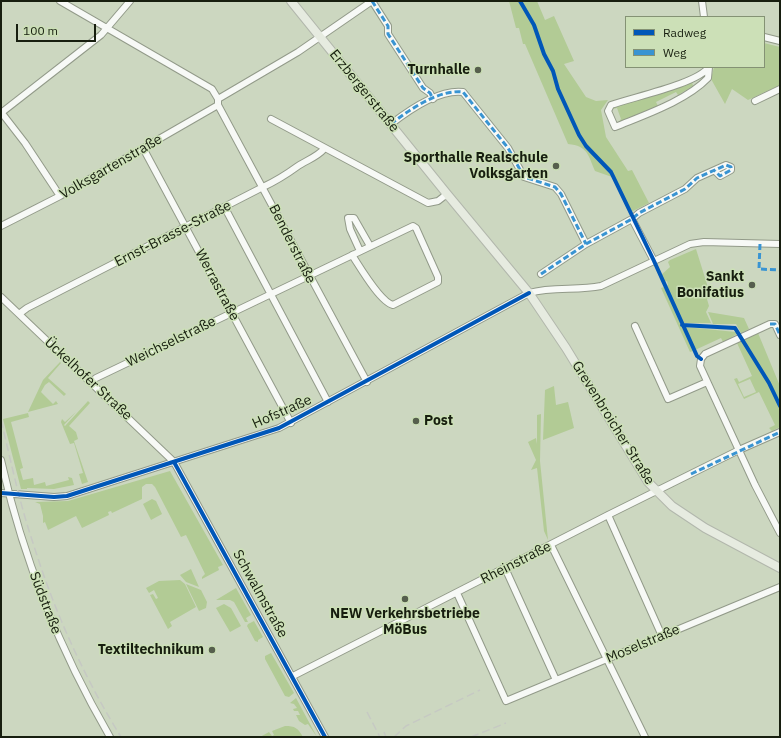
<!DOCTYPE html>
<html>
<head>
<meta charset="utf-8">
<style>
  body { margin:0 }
  #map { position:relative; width:781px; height:738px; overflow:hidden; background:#ccd7c0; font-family:"IBM Plex Sans",sans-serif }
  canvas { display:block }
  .frame { position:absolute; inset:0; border:2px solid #171e0f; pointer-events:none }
  .legend { position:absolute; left:625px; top:16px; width:140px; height:52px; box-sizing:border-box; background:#cce0b7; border:1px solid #849274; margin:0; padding:5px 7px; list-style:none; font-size:12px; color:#171e0f }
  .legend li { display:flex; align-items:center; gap:8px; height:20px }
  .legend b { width:20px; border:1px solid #849274 }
  .scale { position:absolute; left:16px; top:24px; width:80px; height:18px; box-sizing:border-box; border:2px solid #171e0f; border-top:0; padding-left:5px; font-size:12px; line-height:14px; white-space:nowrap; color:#171e0f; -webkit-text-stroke:3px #cce0b7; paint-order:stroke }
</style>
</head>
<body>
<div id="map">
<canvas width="781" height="738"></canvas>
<div class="frame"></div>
<ul class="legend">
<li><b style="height:5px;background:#0057b8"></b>Radweg</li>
<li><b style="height:5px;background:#3994d2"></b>Weg</li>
</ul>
<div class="scale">100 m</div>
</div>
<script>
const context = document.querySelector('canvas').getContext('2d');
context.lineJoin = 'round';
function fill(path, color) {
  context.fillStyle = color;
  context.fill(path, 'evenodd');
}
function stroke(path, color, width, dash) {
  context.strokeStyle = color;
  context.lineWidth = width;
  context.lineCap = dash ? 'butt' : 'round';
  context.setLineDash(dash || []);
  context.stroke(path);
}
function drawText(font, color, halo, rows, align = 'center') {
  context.font = font + ' "IBM Plex Sans",sans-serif';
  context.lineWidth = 3;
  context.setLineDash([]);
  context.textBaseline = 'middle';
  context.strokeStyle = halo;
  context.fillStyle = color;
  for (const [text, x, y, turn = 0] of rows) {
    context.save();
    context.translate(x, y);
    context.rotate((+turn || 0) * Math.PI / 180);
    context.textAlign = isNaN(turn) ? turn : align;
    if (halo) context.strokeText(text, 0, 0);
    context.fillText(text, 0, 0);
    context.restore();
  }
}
fill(new Path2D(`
  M509,1H537L545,20L554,16L574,61L564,64L586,97L596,101L608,100L601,110L606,137L628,171L632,170L649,203L629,213L612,177L595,171C588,155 588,146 568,144L525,44H523L519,28H516Z
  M764,43L780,47V85L748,100L732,89L725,104L711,79L714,67H764Z
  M692,82L693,86L678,95L676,92L656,102L658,106L618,123L621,119L617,108L613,109V106Z
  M696,249L711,297L707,299L709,306L706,312L711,323H683L666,286L668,285L667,281L664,282L661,275L670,267L668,262L670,260Z
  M664,287L693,351L690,352L661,288Z
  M708,312L744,318L749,329L741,333L736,324H713Z
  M685,327L736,332L737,334L723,342L721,338L695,350Z
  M758,333L780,386V427L772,431L769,428L775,425L759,392L744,399L734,379L737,378L739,382L752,376L737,343ZM750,379L756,392L744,397L738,384Z
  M60,362L61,363L48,378L66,394L64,396L49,382L45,385L41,392L53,404L56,401L58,404L28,412L43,380Z
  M554,386L556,405L568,402L574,428L543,440L545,390Z
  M88,401L90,403L69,426L76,432L78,439L74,441L88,482L82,484L79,474L83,473L74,443L70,444L61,422L62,419L65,422L76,412L64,425L65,426Z
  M28,413L29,417L11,422L23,468L20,469L23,480L33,478L34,485L45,482L46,486L69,480L68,477L72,478L74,485L54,489L27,488V489H21L3,419Z
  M541,414L540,461L548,540L544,531L537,468L531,470L536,460L528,442L536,438L537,444V415Z
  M170,471L223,565L218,567L219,570L202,579V577L205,574L186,535L181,537L155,487L152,484H146L142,487V499L112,513L111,511L108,512L109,515L82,528L76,516L48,530L45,522L43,523V516L40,504L35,502L68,501Z
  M152,499L156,501L162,514L151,520L143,504Z
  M191,569L199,587L186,582L180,575Z
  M180,580L185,584L196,607L170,622L172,626L168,629L150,595L153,594L156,599L158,598L154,590L149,593L146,588L159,581Z
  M186,584L201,590L207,602L206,608L199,611Z
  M236,588L251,615L246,618L248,622H245L234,602L230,600H216Z
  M224,604L231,608L241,626L230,632L216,608Z
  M254,621L263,637L258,640V642L255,641L247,626L248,624Z
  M271,653L294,693L289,697L285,696L265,659V656Z
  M296,698L317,737L308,724L305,725L299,721L296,715H300L298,711H294L293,709L297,708L294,704L290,703Z
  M285,726C295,726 298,728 303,737H260L269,732L272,736L274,735L272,731Z`), '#b2cb95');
const minor = new Path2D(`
  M60,1L212,89L218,99V105L367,382
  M372,1L388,26V34L423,88L430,93L433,99
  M702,1L704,17
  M764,37L780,41
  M709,67L708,78C686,101 644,115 615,127L608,111L611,105C633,97 697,84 709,67Z
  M218,99L298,52L372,1
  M755,101L780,89
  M1,112L25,143L60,196
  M1,113L101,35L130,1
  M271,119L428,203L438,201L447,194
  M391,124C409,110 439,89 463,92L508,148L524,177L555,187L561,194L586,244
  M143,148L291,423
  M225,208L328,402
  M632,219L654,261
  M1,226L60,196L218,105
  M360,251L350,229L348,218H354L370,246
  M541,274L586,244L632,219L639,213L685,189L697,178L726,165L731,167V170L720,176L715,171
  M1,297L174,462L325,737
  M19,314L27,308L263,187C276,181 287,174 298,166C307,160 317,157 324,149
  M635,326L668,399L707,382
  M780,335L775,324H770L705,354L701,359L700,366L755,485L780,533
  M91,382L96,378L413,226L416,228L438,277V282L393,305C380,302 360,267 352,255
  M1,460C23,560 59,649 110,737
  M1,493L54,497L67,496L279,428L529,293C553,286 577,291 601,286L690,244L704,242L780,244
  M608,515L662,636
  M551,545L645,737
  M505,568L556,680
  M457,593L506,701L780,587
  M293,676L608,515L739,450L780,432`);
const major = new Path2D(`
  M291,1L447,194L529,293L566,348L648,482L672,506L705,528L780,568`);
stroke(minor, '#929a89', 8);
stroke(major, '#b2b7ac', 10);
stroke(minor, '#f7f9f6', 6);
stroke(major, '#e6ebe0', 8);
stroke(new Path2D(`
  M1,420C11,462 20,505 34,546C55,613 84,677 121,737
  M367,712L380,737
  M384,732L386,737
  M394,737L406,726L480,690
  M471,737L506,723`), '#c6c9c3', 1.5, [8, 4]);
stroke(new Path2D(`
  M372,1L388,26V34L423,88L430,93L433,99
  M391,124C409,110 439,89 463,92L508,148L524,177L555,187L561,194L586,244
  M760,244L759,269L780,270
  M541,274L586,244L632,219L639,213L685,189L697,178L726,165L731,167V170L720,176L715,171
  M770,324H775L780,335
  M691,474L780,432`), '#3994d2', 3, [6, 3]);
stroke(new Path2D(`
  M520,1L534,25L544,54L553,71L558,89L579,135L586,146L611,172L654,261L697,356L701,359
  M682,325L735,328L769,383L780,406
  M174,462L325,737
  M1,493L54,497L67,496L279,428L529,293`), '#0057b8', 4);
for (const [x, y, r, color] of [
  [478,70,4,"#565f4d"],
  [556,166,4,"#565f4d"],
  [752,285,4,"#565f4d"],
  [416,421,4,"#565f4d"],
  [405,599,4,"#565f4d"],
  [212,650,4,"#565f4d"]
]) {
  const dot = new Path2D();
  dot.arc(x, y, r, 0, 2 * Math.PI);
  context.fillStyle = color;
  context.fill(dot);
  stroke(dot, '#cce0b7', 1.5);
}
drawText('bold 14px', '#171e0f', '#cce0b7', [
  ["Turnhalle",470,70],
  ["Sporthalle Realschule",548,158],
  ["Volksgarten",548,174],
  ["Sankt",744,277],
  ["Bonifatius",744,293],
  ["Post",424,421,"left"],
  ["NEW Verkehrsbetriebe",405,614,"center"],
  ["MöBus",405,630,"center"],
  ["Textiltechnikum",204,650]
], 'right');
drawText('14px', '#171e0f', '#cce0b7', [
  ["Erzbergerstraße",364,91,51],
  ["Volksgartenstraße",111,167,-30],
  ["Ernst-Brasse-Straße",173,234,-27],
  ["Benderstraße",292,244,63],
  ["Werrastraße",217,285,62],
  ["Weichselstraße",171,342,-26],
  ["Ückelhofer Straße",88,379,43],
  ["Hofstraße",282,412,-24],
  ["Grevenbroicher Straße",613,423,58],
  ["Rheinstraße",516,563,-27],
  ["Schwalmstraße",260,594,61],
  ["Südstraße",45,603,69],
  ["Moselstraße",643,644,-23]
]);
</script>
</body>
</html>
